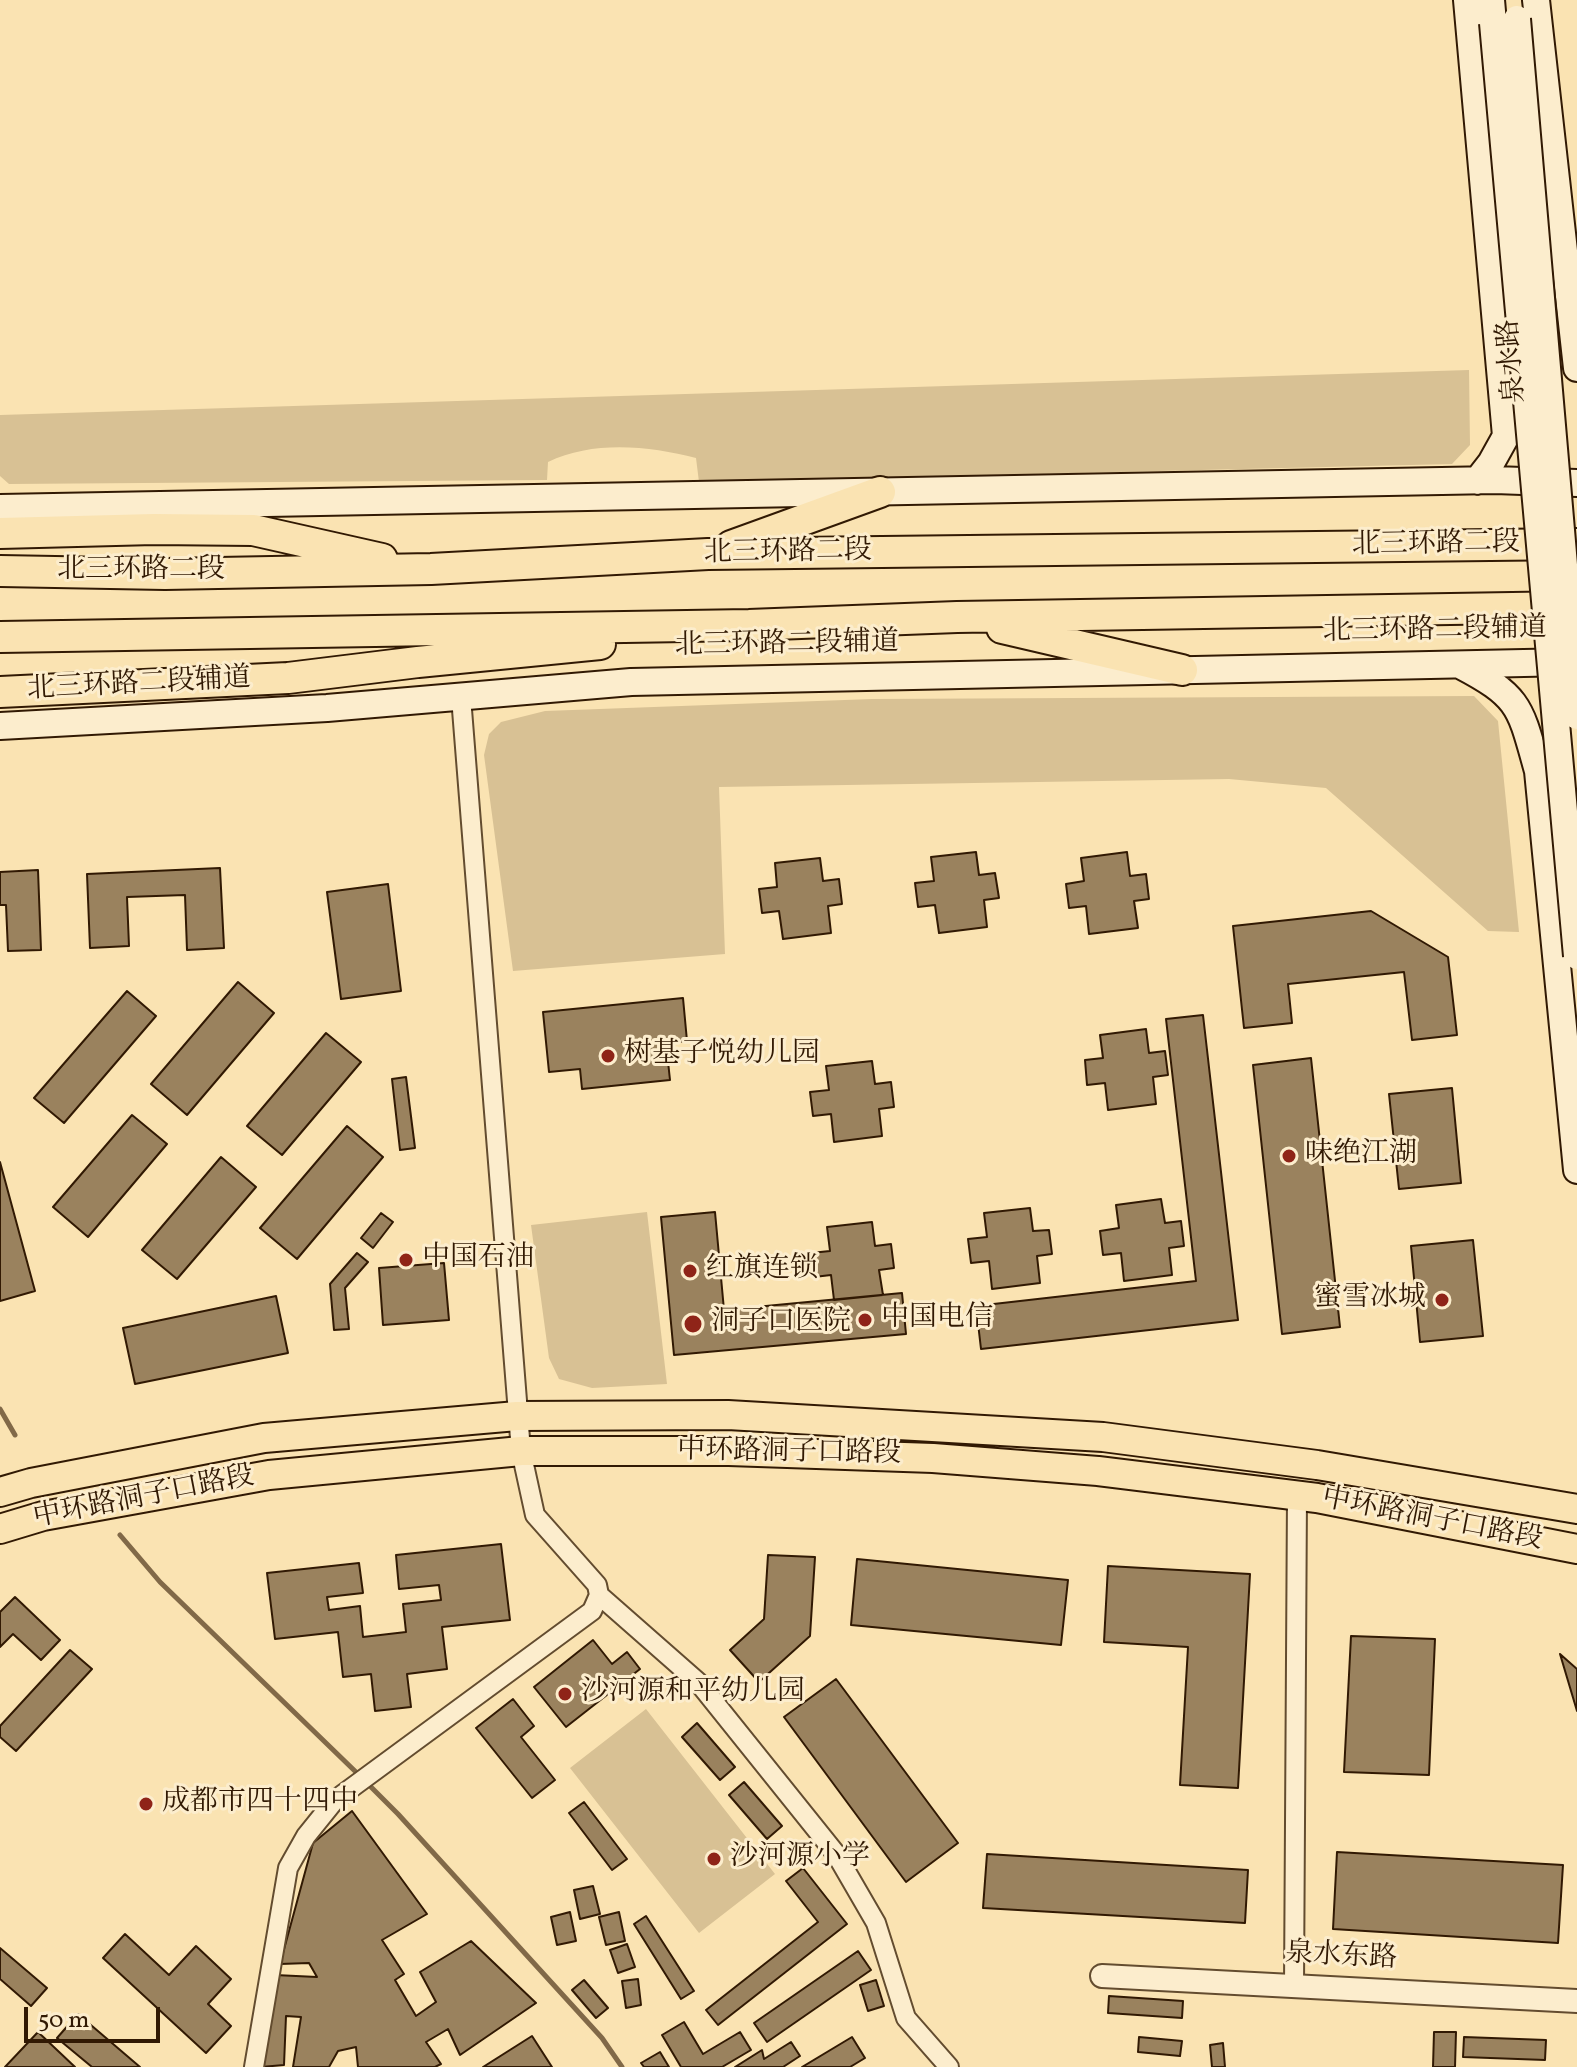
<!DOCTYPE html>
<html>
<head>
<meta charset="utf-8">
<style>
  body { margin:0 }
  #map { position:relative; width:1577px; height:2067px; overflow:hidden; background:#fae3b2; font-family:Vollkorn,serif }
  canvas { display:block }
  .scale { position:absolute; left:24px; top:2007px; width:136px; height:36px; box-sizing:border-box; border:4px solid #311903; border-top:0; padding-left:10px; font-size:24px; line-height:28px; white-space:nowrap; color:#311903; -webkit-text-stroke:6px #fcedcd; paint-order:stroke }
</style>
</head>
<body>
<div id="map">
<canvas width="1577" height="2067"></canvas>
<div class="scale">50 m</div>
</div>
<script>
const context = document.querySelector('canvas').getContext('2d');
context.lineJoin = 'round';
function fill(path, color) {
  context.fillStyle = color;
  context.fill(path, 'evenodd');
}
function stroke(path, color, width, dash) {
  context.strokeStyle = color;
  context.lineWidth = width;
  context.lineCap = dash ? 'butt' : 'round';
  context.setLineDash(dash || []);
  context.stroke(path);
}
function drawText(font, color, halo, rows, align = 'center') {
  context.font = font + ' Vollkorn,"Noto Serif SC",serif';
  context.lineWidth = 6;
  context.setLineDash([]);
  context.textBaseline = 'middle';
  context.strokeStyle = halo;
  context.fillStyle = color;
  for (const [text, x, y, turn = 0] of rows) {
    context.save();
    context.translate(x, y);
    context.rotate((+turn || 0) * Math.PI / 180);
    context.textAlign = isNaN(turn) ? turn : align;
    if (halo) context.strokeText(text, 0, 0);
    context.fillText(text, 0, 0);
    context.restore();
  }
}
fill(new Path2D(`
  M1469,370L1470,445L1452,464L699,482L696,458C650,446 593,440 548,462L547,480L9,484L0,476V415Z
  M1474,696L1498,721L1519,932L1488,931L1326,788L1229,779L719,787L725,954L513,971L484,755L489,734L501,722L545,711L872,699Z
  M647,1212L667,1384L592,1388L559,1379L549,1358L531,1225Z
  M646,1709L775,1874L699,1933L570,1768Z`), '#d8c194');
stroke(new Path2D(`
  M0,1409L15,1435
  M120,1535L160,1582L359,1775
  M366,1782L398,1814L602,2038L622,2067`), '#816948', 5);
const building = new Path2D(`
  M976,852L979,875L995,873L999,898L984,900L987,927L939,933L935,905L918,907L915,883L934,881L931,857Z
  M1127,852L1130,876L1146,874L1149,899L1134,901L1138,928L1089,934L1086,906L1069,908L1066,884L1084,881L1081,858Z
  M820,858L823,881L839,879L842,904L828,906L831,933L783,939L779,911L762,913L759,889L777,887L775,863Z
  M220,868L224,948L187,950L185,895L127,897L129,946L90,948L87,874Z
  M38,870L41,950L8,951L6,905H0V872Z
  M388,884L401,991L341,999L327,892Z
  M1371,911L1448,957L1457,1035L1412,1040L1404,972L1288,984L1292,1023L1244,1028L1233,926Z
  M238,982L274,1013L187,1115L151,1084Z
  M127,991L156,1016L64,1123L34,1098Z
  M683,998L687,1041L666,1043L670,1080L582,1089L580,1069L549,1072L543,1012Z
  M1203,1015L1238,1320L981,1349L976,1306L1196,1281L1166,1019Z
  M1146,1029L1149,1053L1165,1051L1168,1075L1153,1077L1156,1104L1108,1110L1105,1083L1087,1085L1085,1060L1103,1058L1100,1035Z
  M326,1033L361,1062L282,1155L247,1126Z
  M1311,1058L1340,1327L1282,1334L1253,1065Z
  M872,1061L875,1084L891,1082L894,1107L879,1109L882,1136L834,1142L831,1114L813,1116L810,1092L829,1090L826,1066Z
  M406,1077L415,1148L400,1150L392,1079Z
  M1452,1088L1461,1183L1399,1189L1389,1094Z
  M132,1115L167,1144L88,1237L53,1207Z
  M347,1126L383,1157L297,1259L260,1228Z
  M221,1157L256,1187L177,1279L142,1250Z
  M0,1162L35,1291L0,1301Z
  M1161,1199L1165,1223L1181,1221L1184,1246L1169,1248L1172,1275L1124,1281L1121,1253L1103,1255L1100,1231L1119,1228L1116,1205Z
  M1030,1208L1033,1231L1049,1230L1052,1254L1037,1256L1040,1283L992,1289L989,1261L971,1263L968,1239L987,1237L984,1213Z
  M715,1212L724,1310L902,1293L906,1334L674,1355L661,1217Z
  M381,1213L393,1222L373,1248L361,1238Z
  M872,1222L875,1246L891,1244L894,1268L879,1270L883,1295L834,1300L831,1275L814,1277L811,1253L830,1251L827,1227Z
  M1473,1240L1483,1336L1420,1342L1411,1246Z
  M357,1253L368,1262L345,1288L349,1329L334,1330L330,1284Z
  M444,1263L449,1320L383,1325L379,1268Z
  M276,1296L288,1353L135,1384L123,1328Z
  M501,1544L510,1620L442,1627L447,1669L407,1674L411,1707L375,1711L371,1674L343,1677L338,1632L275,1639L267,1573L359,1563L363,1593L327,1597L329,1610L360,1606L363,1637L406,1632L403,1604L441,1600L439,1585L399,1589L396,1555Z
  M768,1555L815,1557L810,1636L759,1682L730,1650L764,1619Z
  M857,1559L1068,1580L1061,1645L851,1625Z
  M1108,1566L1250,1574L1238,1788L1180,1785L1188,1647L1104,1642Z
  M15,1597L60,1640L41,1660L13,1634L0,1647V1612Z
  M1351,1636L1435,1639L1429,1775L1344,1772Z
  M593,1640L612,1664L627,1652L640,1669L566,1727L534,1687Z
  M70,1650L92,1669L16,1751L0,1737V1726Z
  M1560,1654L1577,1669V1711Z
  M836,1679L958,1843L906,1882L784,1717Z
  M513,1699L534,1726L521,1737L555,1780L532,1798L476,1728Z
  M697,1723L735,1767L720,1780L682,1737Z
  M744,1782L782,1826L767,1839L729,1795Z
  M584,1802L627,1859L612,1870L569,1813Z
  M352,1811L427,1914L382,1940L404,1974L395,1980L416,2016L436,2002L420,1972L471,1941L536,2003L460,2055L448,2029L426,2042L441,2064L435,2067H358L356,2047L338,2051L329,2067H293L301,2017L286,2016L284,2065L261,2067L275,1975L317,1977L309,1963L280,1964L313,1843Z
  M1337,1852L1563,1865L1558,1943L1333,1929Z
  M987,1854L1248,1870L1245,1923L983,1908Z
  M803,1868L847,1924L718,2025L706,2010L818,1922L786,1881Z
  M593,1886L600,1914L580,1919L574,1890Z
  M570,1912L576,1941L557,1945L551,1917Z
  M619,1912L625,1941L606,1945L599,1917Z
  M646,1916L694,1991L681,1999L634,1924Z
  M125,1934L169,1975L196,1946L231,1979L208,2004L231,2026L206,2053L103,1958Z
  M627,1944L635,1967L618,1973L610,1950Z
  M0,1948L47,1988L31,2006L0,1979Z
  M858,1951L871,1970L767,2042L754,2023Z
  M638,1979L641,2005L626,2008L622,1981Z
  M584,1980L608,2008L596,2018L572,1990Z
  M876,1980L884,2006L868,2011L860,1985Z
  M1109,1996L1183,2001L1182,2018L1108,2013Z
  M78,2014L140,2067H92L57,2038Z
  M684,2022L703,2054L740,2032L751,2050L722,2067H681L662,2035Z
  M38,2032L75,2067H5Z
  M1434,2032H1456L1455,2067H1433Z
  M532,2036L552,2067H483Z
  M852,2037L865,2058L850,2067H802Z
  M1139,2037L1182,2041L1180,2056L1138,2052Z
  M1464,2037L1546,2040L1545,2060L1463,2057Z
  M791,2042L800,2056L783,2067H735L762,2050L764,2059Z
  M1223,2043L1225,2067H1212L1210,2045Z
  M660,2052L669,2067H644L641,2063Z`);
fill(building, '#9a825e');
stroke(building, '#311903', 2);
const minor = new Path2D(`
  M599,1595L698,1682L836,1854L876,1923L906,2018L949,2067
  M1294,1986L1297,1496
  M254,2067L288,1868L306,1836L335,1800L592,1611L599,1595L597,1585L535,1515L521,1451L461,697`);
const tertiary = new Path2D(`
  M1102,1976L1577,2001`);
const secondary = new Path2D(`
  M1467,0L1506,436L1491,463L1477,481
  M1491,0L1493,23
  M1536,0L1577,368
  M0,508L1495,480L1577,483
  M1460,665C1521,697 1520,707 1538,771L1577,1170
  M0,726L327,708L631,682L1571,662`);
const primary = new Path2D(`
  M0,1492L31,1483L264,1438L517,1416L728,1415L1103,1437L1317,1465L1577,1509
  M0,1529L43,1516L269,1475L521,1451H729L933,1458L1098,1471L1317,1498L1577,1549`);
const trunk = new Path2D(`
  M0,533L154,529L253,530L382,559
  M731,546L880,492
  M0,571L165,574L431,569L708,554L1577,544
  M1002,628L1182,670
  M0,637L749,625L957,617L1574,607
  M0,692L288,678L418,662L600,644`);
stroke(minor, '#634c2f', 22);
stroke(tertiary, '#634c2f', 26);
stroke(secondary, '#311903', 30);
stroke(primary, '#311903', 32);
stroke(trunk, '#311903', 34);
stroke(minor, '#fcedcd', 18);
stroke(tertiary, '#fcedcd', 22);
stroke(secondary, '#fcedcd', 26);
stroke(primary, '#fae3b2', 28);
stroke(trunk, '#fae3b2', 30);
const secondaryBridge = new Path2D(`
  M1517,19L1577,716
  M1493,23L1577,956`);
stroke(secondaryBridge, '#311903', 30, []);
stroke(secondaryBridge, '#fcedcd', 26);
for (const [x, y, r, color] of [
  [608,1056,8,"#8f2418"],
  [1289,1156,8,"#8f2418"],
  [406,1260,8,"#8f2418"],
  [690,1271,8,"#8f2418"],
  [1442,1300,8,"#8f2418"],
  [865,1320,8,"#8f2418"],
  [693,1324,10,"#8f2418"],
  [565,1694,8,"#8f2418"],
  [146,1804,8,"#8f2418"],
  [714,1859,8,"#8f2418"]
]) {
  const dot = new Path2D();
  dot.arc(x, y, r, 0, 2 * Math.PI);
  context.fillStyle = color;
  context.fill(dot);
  stroke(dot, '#fcedcd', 3);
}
drawText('28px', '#311903', '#fcedcd', [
  ["泉水路",1514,361,-95],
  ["北三环路二段",1436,546,-1],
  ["北三环路二段",788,554,-1],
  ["北三环路二段",141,572],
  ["北三环路二段辅道",1435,632,-1],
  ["北三环路二段辅道",787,646,-1],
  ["北三环路二段辅道",139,686,-3],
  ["中环路洞子口路段",789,1454,1],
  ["中环路洞子口路段",144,1499,-11],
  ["中环路洞子口路段",1432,1521,11],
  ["泉水东路",1341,1958,3]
]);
drawText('28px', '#311903', '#fcedcd', [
  ["树基子悦幼儿园",624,1056],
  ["味绝江湖",1305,1156],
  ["中国石油",422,1260],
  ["红旗连锁",706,1271],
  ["蜜雪冰城",1426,1300,"right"],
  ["中国电信",881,1320],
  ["洞子口医院",711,1324],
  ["沙河源和平幼儿园",581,1694],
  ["成都市四十四中",162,1804],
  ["沙河源小学",730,1859]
], 'left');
</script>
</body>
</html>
